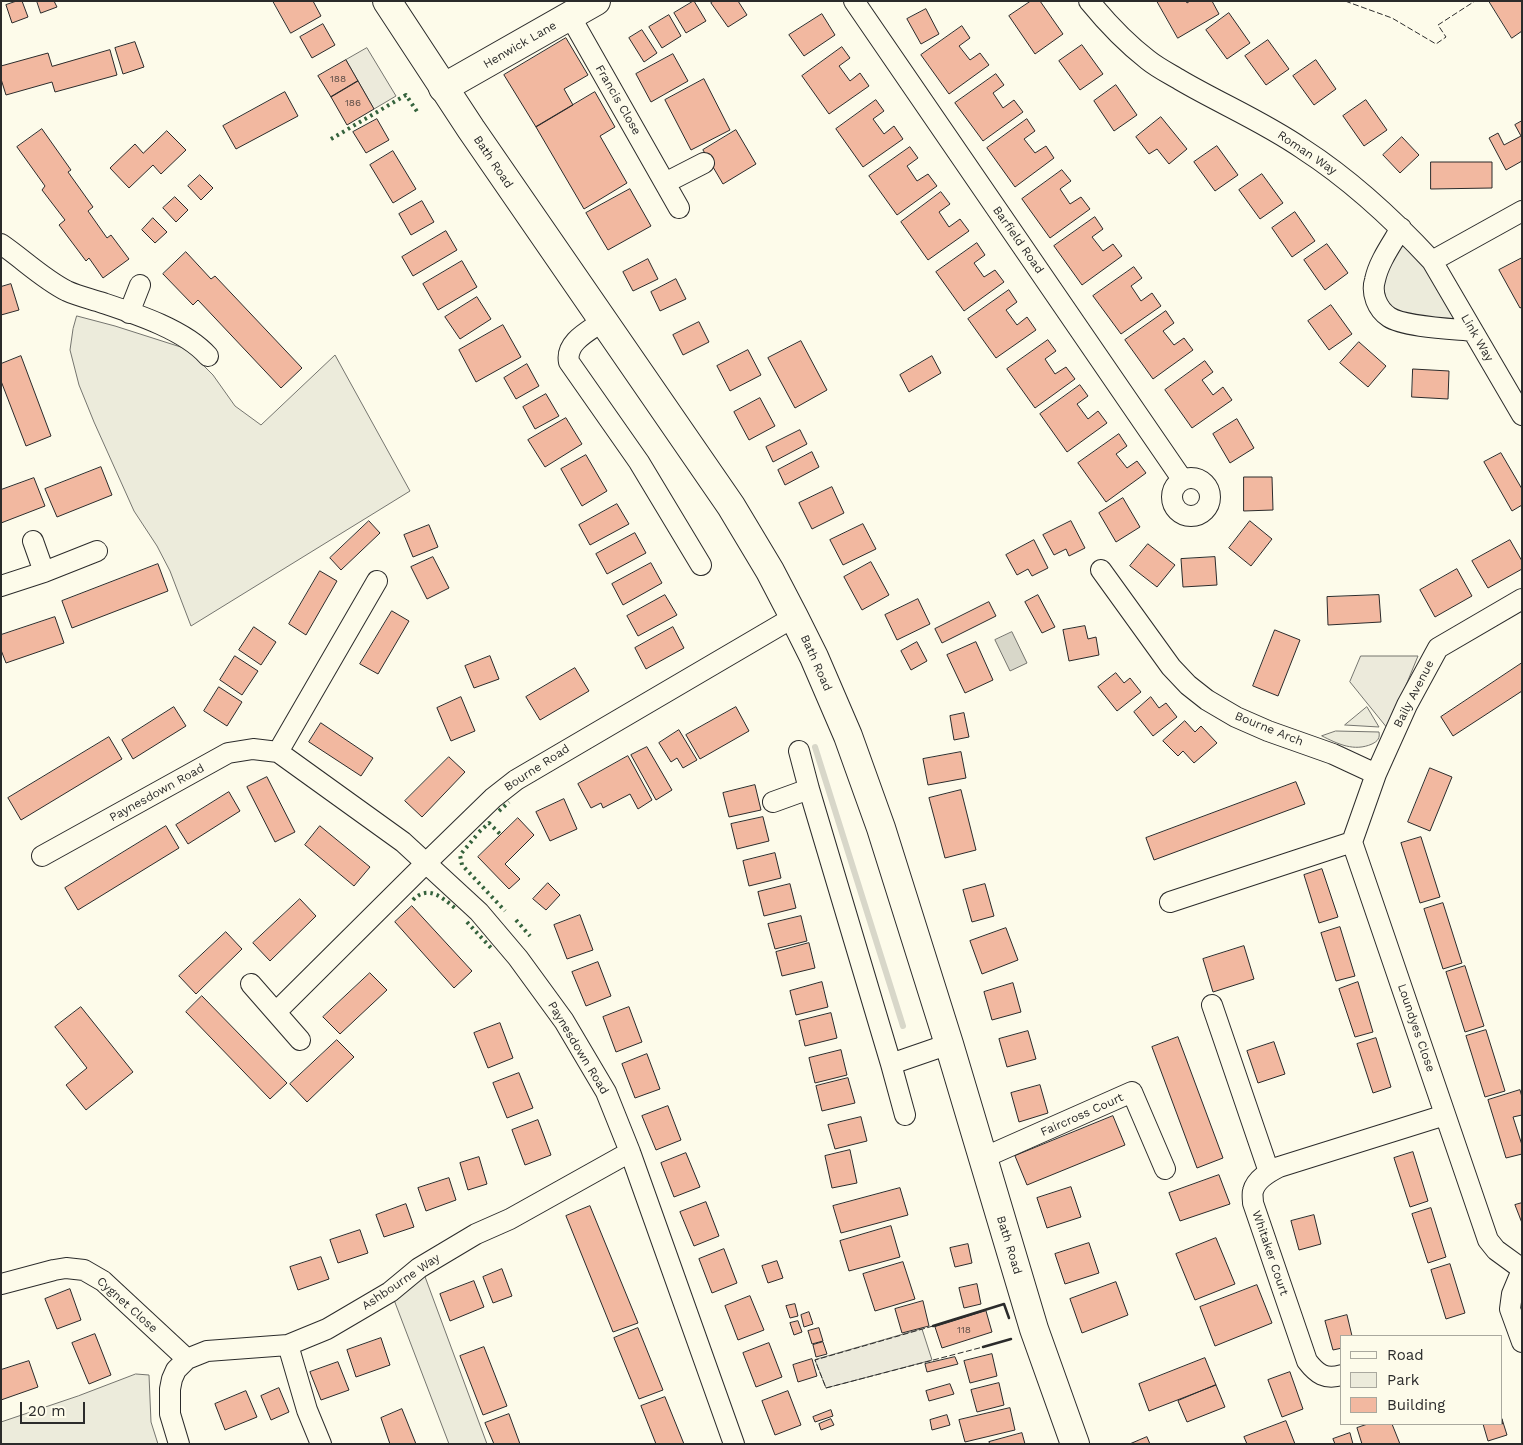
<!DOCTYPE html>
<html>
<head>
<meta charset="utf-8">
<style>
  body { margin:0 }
  #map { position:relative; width:1523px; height:1445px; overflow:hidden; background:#fdfbea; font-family:"Work Sans",sans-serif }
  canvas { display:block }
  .frame { position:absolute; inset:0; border:2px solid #2b2b2b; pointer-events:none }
  .legend { position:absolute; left:1340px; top:1335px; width:162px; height:90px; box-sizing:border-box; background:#fdfbea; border:1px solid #a9a89e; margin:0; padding:6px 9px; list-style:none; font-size:15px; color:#2b2b2b }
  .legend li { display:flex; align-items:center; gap:10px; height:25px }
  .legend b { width:25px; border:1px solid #a9a89e }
  .scale { position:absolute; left:20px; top:1402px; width:65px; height:22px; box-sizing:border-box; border:2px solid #2b2b2b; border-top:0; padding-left:6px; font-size:15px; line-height:18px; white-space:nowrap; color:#2b2b2b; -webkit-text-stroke:4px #fdfbea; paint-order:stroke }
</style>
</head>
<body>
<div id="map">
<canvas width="1523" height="1445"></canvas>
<div class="frame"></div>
<ul class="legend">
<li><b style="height:6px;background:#fdfbea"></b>Road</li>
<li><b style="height:14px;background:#ecebdb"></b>Park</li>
<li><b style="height:14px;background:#f2b8a0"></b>Building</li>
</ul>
<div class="scale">20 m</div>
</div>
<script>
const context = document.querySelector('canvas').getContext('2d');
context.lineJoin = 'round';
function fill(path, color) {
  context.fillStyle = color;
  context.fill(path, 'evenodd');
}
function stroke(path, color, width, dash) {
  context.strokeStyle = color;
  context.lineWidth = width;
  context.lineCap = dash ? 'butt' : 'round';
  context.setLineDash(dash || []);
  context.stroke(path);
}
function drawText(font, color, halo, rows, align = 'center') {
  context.font = font + ' "Work Sans",sans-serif';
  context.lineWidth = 4;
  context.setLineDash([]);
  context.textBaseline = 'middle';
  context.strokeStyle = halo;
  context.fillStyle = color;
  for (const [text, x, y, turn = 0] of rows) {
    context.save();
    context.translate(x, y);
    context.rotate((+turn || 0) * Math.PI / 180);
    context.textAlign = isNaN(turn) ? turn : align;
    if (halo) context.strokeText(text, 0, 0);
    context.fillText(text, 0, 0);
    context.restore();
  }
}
const green = new Path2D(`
  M1401,228L1473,331L1399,321L1375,279Z
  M77,316L115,326L187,349L213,375L235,406L261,425L335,355L410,491L191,626L170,571L157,546L134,511L94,422L79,385L70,350L73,329Z
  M1367,707L1379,727L1345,725Z
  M1336,731L1379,732C1380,738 1378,741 1372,744C1354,752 1338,744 1322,736Z
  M424,1274L487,1444H449L391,1292Z
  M136,1374L149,1375L151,1422L158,1444H1V1422L78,1396Z`);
fill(green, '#ecebdb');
stroke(green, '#74746e', 1);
const parking = new Path2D(`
  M367,48L396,96L374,109L346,60Z
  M1361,656H1418L1388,729L1350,682Z
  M922,1329L932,1360L826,1388L815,1360Z`);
fill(parking, '#eceadb');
stroke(parking, '#74746e', 1);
const water = new Path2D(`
  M1012,632L1027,663L1010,671L995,640Z`);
fill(water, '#d8d7c9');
stroke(water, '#74746e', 1);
stroke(new Path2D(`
  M815,747L903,1026`), '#d8d7c9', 6);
const building = new Path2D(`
  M17,1H22L28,17L12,23L6,5Z
  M37,1H54L57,7L41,13Z
  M273,1H313L321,16L291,33Z
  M694,1L706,21L686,33L674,13Z
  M714,1H738L747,15L728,27L711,3Z
  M1031,1H1040L1063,34L1035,54L1009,16Z
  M1157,1H1186L1187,3L1190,1H1212L1219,14L1178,38Z
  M1489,1H1522V31L1512,38Z
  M926,9L939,34L921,44L907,19Z
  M1229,13L1250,43L1227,59L1206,30Z
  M822,14L835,35L804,56L789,35Z
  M669,15L681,36L662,48L649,27Z
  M323,24L335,45L312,58L300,37Z
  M962,26L970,38L959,46L970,60L980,53L989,65L949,94L921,55Z
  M642,30L657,53L644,62L629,38Z
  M566,38L588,75L564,89L573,105L536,127L504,75Z
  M1268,40L1289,69L1266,85L1245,56Z
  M135,42L144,67L123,74L115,48Z
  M1082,45L1103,74L1080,90L1059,61Z
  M842,47L850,58L839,66L850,81L860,73L869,86L829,114L802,76Z
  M110,50L117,75L55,92L52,82L6,95L1,79V66L48,53L52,66Z
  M673,54L688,81L651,102L636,74Z
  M346,60L358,81L331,97L318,76Z
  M1316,60L1336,89L1314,105L1293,76Z
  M996,74L1004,85L993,93L1003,108L1014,100L1023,112L983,141L955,103Z
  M704,79L730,130L691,150L665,100Z
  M358,81L374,109L347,125L331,97Z
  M1116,85L1137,115L1114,131L1094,101Z
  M285,92L298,116L236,149L223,126Z
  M595,92L615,127L600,136L627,183L584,209L536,127Z
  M876,100L884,111L873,119L884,134L894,126L903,139L863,167L836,129Z
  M1366,100L1387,130L1364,146L1343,116Z
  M1161,117L1187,149L1169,164L1157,149L1149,154L1136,137Z
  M377,119L389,140L366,153L353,132Z
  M1027,119L1035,131L1024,139L1035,153L1046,146L1054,158L1015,187L987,148Z
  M1522,121V161L1506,170L1489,138L1498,133L1504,145L1521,136L1515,125Z
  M42,129L71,170L68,172L93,207L88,211L107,238L111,235L129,259L103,278L89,258L86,261L59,225L65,220L42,190L45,186L17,147Z
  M736,130L756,164L723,184L703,150Z
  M167,131L186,150L161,174L153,165L129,188L110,168L135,144L143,153Z
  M1402,137L1419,155L1400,173L1383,155Z
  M1217,146L1238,175L1215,191L1194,162Z
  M910,147L918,158L907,166L917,181L928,174L937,186L897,215L869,176Z
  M393,151L416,189L393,203L370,165Z
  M1431,162H1492V188L1431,189Z
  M1062,170L1071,181L1060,189L1070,204L1081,197L1090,209L1050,238L1022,199Z
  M1262,174L1283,203L1260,219L1239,190Z
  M200,175L213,188L201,200L188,186Z
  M630,189L651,226L608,250L586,213Z
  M941,192L950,204L939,212L949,227L960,219L969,231L928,260L901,222Z
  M175,197L188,210L176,222L163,208Z
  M422,201L434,222L411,235L399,214Z
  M1295,212L1315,241L1292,257L1272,228Z
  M1095,217L1103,229L1092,237L1103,251L1113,244L1122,256L1082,285L1054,246Z
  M153,218L167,232L155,243L142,230Z
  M446,231L457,250L413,276L402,257Z
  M977,243L985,255L974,263L984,277L995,270L1004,282L964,311L936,272Z
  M1327,244L1348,273L1325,290L1304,260Z
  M186,252L211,279L215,276L302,368L281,388L198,300L193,305L163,274Z
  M1522,258V307L1520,308L1499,270Z
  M648,259L658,279L633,291L623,272Z
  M462,261L477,287L438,310L423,284Z
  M1134,267L1142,278L1131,286L1141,301L1152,293L1161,306L1121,334L1093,296Z
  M676,279L686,299L660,311L651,292Z
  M11,284L19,310L1,315V287Z
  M1009,290L1017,302L1006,310L1017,325L1027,317L1036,330L996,358L968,319Z
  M477,297L491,319L460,339L445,317Z
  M1331,305L1352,334L1329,350L1308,321Z
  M1166,311L1174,323L1163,331L1174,345L1184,338L1193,350L1153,379L1125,340Z
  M699,322L709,342L683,355L673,335Z
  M503,325L521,357L476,382L459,350Z
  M1048,340L1056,351L1045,359L1055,374L1066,367L1075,379L1035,408L1007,369Z
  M801,341L827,390L795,408L768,358Z
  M1359,342L1386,366L1368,387L1340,363Z
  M748,350L761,375L730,391L717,366Z
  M21,356L51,436L26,446L1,381V364Z
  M932,356L941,373L909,392L900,375Z
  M1205,361L1213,372L1202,380L1213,395L1223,387L1232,400L1192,428L1165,390Z
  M527,364L539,386L516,399L504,378Z
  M1413,369L1449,371L1448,399L1412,397Z
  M1080,385L1088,396L1077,404L1088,419L1098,411L1107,423L1067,452L1040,414Z
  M546,394L559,416L535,429L523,407Z
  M760,398L775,426L749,440L734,412Z
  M566,418L582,444L545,467L528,440Z
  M1237,419L1254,448L1230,463L1213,434Z
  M800,430L807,444L773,462L766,447Z
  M1119,434L1127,446L1116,454L1127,468L1137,461L1146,473L1106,502L1078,463Z
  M812,452L819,467L785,485L778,470Z
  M1501,453L1522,489V505L1512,511L1484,462Z
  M586,455L607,491L582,506L561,469Z
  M101,467L112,495L57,517L45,489Z
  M1244,477H1272L1273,510L1244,511Z
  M34,478L45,506L1,523V490Z
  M832,487L844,513L812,529L799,503Z
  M1123,498L1140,527L1116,542L1099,513Z
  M617,504L629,524L590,545L579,525Z
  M369,521L380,533L341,570L330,558Z
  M1071,521L1085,548L1069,556L1066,549L1054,555L1043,535Z
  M1250,521L1272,539L1251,566L1229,548Z
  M863,524L876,549L843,565L830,540Z
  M429,525L438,547L413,557L404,535Z
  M635,533L646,553L607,574L596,554Z
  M1034,540L1048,568L1032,576L1028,569L1017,575L1006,555Z
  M1510,540L1522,561V569L1488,588L1472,561Z
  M1148,544L1175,565L1157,587L1130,566Z
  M433,557L449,588L427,599L411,567Z
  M1215,557L1217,585L1183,587L1181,559Z
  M871,562L889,595L862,610L844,577Z
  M651,563L662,583L623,605L612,584Z
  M158,564L168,591L72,628L62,601Z
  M1457,569L1472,596L1435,617L1420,590Z
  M320,571L337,581L306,635L289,624Z
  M665,595L677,615L638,636L627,616Z
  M1038,595L1055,627L1042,633L1025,602Z
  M1379,595L1381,622L1328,625L1327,597Z
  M918,599L930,624L897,640L885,615Z
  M989,602L996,616L942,643L935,629Z
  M392,611L409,621L378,674L360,664Z
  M55,617L64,643L6,663L1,650V635Z
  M1085,626L1088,639L1096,637L1099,655L1069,661L1063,630Z
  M254,627L276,642L261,665L239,650Z
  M673,627L684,648L646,669L635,648Z
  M1275,630L1300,640L1278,696L1253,686Z
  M917,642L927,661L911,670L901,651Z
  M976,642L993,680L965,693L947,655Z
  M235,656L258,671L242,695L220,680Z
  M490,656L499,679L474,688L465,666Z
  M1522,663V691L1453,736L1441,717Z
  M575,668L589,691L540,720L526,697Z
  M1116,673L1124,683L1130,678L1141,692L1117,711L1098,687Z
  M219,687L242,702L227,726L204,711Z
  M461,697L475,731L451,741L437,708Z
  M1151,697L1159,708L1166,703L1177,717L1153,736L1134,712Z
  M174,707L186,726L133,759L122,740Z
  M736,707L749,731L700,759L686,735Z
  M964,713L969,737L954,740L950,716Z
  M1185,721L1195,732L1201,726L1217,743L1194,763L1183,751L1178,756L1163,741Z
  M321,723L373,758L361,776L309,742Z
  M679,730L697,760L683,768L677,758L671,762L659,743Z
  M109,737L122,759L21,820L8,798Z
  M647,747L672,790L656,800L631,755Z
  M961,752L966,778L928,785L923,759Z
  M628,756L652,800L638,809L630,794L603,808L601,803L591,808L578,784Z
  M449,757L465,772L422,817L405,801Z
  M1430,768L1452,777L1430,831L1408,822Z
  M267,777L295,832L275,842L247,787Z
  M1296,782L1305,804L1154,860L1146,838Z
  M755,785L761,810L729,817L723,793Z
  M961,790L976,850L945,858L929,798Z
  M229,792L240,811L188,844L176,825Z
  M564,799L577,829L550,841L536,812Z
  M763,817L769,841L737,849L731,824Z
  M518,818L534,835L505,864L520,879L509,889L478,857Z
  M166,826L179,848L78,910L65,888Z
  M320,826L370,867L354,886L305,845Z
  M1421,837L1440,897L1420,903L1401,843Z
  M775,853L781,878L749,886L743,861Z
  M1322,869L1338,917L1319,923L1304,875Z
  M548,883L560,895L546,910L533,899Z
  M790,884L796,908L764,916L758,892Z
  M985,884L994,916L972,922L963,890Z
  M300,899L316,916L270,961L253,943Z
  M1443,903L1462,963L1443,969L1424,909Z
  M412,906L472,971L454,988L395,922Z
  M580,915L593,950L567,959L554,925Z
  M801,916L807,941L775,949L768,924Z
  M1340,927L1355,976L1336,981L1321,933Z
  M1006,928L1018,960L982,974L970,941Z
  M226,932L242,949L196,994L179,976Z
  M809,943L815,968L782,976L776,952Z
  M1244,946L1254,979L1213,992L1203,959Z
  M598,962L611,996L586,1006L572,972Z
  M1465,966L1484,1026L1465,1032L1446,972Z
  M370,973L387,990L340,1034L323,1017Z
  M822,982L828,1007L796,1015L790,991Z
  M1358,982L1373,1032L1355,1037L1339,989Z
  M1013,983L1021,1012L992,1020L984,992Z
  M202,996L287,1083L270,1099L186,1012Z
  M81,1007L133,1072L86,1110L66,1085L87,1068L55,1027Z
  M629,1007L642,1042L616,1052L603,1017Z
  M831,1013L837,1038L805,1046L799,1021Z
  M500,1023L513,1058L488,1068L474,1033Z
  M1486,1030L1505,1091L1485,1097L1466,1036Z
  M1028,1031L1036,1059L1007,1067L999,1039Z
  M1178,1037L1223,1158L1197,1168L1152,1047Z
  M1376,1038L1391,1087L1373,1093L1357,1044Z
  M337,1040L354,1057L307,1102L290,1084Z
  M1274,1042L1285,1074L1258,1083L1247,1051Z
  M841,1050L847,1075L815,1083L809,1058Z
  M647,1054L660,1089L635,1098L622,1064Z
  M519,1073L533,1108L507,1118L493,1083Z
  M848,1078L855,1103L822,1111L816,1086Z
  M1040,1085L1048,1113L1019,1122L1011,1093Z
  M1520,1090L1522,1097V1115L1513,1117L1522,1145V1154L1506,1158L1488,1100Z
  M668,1106L681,1140L656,1150L642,1116Z
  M1113,1116L1125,1145L1027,1185L1015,1156Z
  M861,1117L867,1141L835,1149L828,1125Z
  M538,1120L551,1155L525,1165L512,1130Z
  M850,1150L857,1183L832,1188L825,1156Z
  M1413,1152L1428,1201L1410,1207L1394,1158Z
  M686,1153L700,1187L674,1197L661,1163Z
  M479,1157L487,1184L468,1190L460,1163Z
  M1219,1175L1230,1204L1180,1221L1169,1193Z
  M449,1178L456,1200L426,1211L418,1188Z
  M1071,1187L1081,1217L1047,1228L1037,1198Z
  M900,1188L908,1215L841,1233L833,1206Z
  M706,1202L719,1236L694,1246L680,1212Z
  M1522,1203V1223L1515,1205Z
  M406,1204L414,1227L384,1237L376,1215Z
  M590,1206L638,1323L613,1332L566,1216Z
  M1431,1208L1446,1257L1428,1263L1412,1214Z
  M1314,1215L1321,1244L1299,1250L1291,1221Z
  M891,1226L900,1257L849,1271L840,1241Z
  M360,1230L368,1253L338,1263L330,1240Z
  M1216,1238L1235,1284L1195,1300L1176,1254Z
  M1089,1243L1099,1273L1065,1284L1055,1254Z
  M968,1244L972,1263L955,1267L950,1248Z
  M724,1249L737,1283L712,1293L699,1259Z
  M321,1257L329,1279L298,1290L290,1267Z
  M777,1261L783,1278L768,1283L762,1266Z
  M903,1262L915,1299L875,1311L863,1274Z
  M1450,1264L1465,1313L1446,1319L1431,1270Z
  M502,1269L512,1296L493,1303L483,1277Z
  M474,1281L484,1307L450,1321L440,1294Z
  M1116,1282L1128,1315L1082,1333L1070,1299Z
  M977,1284L981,1304L964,1308L959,1288Z
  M1257,1285L1272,1323L1215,1346L1200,1307Z
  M70,1289L81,1320L57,1329L45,1299Z
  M750,1296L764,1330L738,1340L725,1306Z
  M923,1301L929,1326L902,1333L895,1309Z
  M795,1304L798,1316L790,1318L786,1306Z
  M986,1311L992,1332L942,1348L935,1327Z
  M809,1312L813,1324L804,1327L801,1315Z
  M1347,1315L1352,1336H1342V1348L1333,1350L1325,1321Z
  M798,1321L802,1332L794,1335L790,1323Z
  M638,1328L663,1390L639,1399L614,1338Z
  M819,1328L823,1341L812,1344L808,1331Z
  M95,1334L111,1375L89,1384L72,1343Z
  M381,1338L390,1365L356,1377L347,1350Z
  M823,1342L827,1354L816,1357L813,1345Z
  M769,1343L782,1377L756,1387L743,1353Z
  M484,1347L507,1406L483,1415L460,1356Z
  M992,1354L997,1376L970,1383L964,1361Z
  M955,1357L958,1364L927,1372L925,1364Z
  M1205,1358L1216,1385L1149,1411L1139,1384Z
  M812,1359L817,1376L798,1382L793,1365Z
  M29,1361L38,1387L1,1400V1370Z
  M338,1362L349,1390L321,1400L310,1372Z
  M1290,1372L1303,1409L1282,1417L1268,1380Z
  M999,1383L1004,1405L977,1412L971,1390Z
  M950,1384L954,1394L929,1401L926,1391Z
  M1216,1385L1225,1407L1187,1422L1178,1401Z
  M279,1388L289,1412L271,1420L261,1396Z
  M246,1391L257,1417L225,1430L215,1404Z
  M788,1391L801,1425L775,1435L762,1401Z
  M665,1397L684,1444H656L641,1406Z
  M1010,1408L1015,1430L965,1442L959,1420Z
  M402,1409L416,1444H390L381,1418Z
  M831,1410L833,1416L815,1422L813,1417Z
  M509,1414L520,1444H494L485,1423Z
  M947,1415L950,1425L932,1430L930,1420Z
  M831,1419L834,1425L821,1430L819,1424Z
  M1502,1419L1507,1435L1488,1441L1483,1424H1502Z
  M1286,1421L1295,1444H1247L1244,1437Z
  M1368,1424H1392L1400,1444H1362L1357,1428Z
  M1022,1433L1025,1444H990L989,1442Z
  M1350,1433L1353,1444H1335L1333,1439Z
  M1147,1437L1150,1444H1130Z`);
fill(building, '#f2b8a0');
stroke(building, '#2b2b2b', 1);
const street = new Path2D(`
  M854,1L1182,479
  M1089,1C1107,23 1126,43 1148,60C1158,68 1170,74 1180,80C1221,104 1264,122 1303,149C1351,180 1393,219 1432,261L1522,211
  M570,16L679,208
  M665,183L704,163
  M1401,228C1392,244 1379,261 1375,280C1371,293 1377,309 1389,317C1404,327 1454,329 1473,331
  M1,244C23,259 43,279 67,291C78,296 91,299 103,303C136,314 185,330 208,356
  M1432,261L1522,415
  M129,313L140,285
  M603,321C589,331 565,342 569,362L639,462L701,565
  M1172 497a19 19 0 1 1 38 0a19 19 0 1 1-38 0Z
  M33,541L44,572
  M1101,570L1171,667L1188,685L1207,700L1236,717L1268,731L1333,754L1376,774
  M1,586L44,572L97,551
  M1522,599L1438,648L1407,705L1376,774L1352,842L1488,1240L1496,1250L1522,1269
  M799,751L809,789L891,1064L905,1115
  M278,752L377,581
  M773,802L809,789
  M42,856L228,753L253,749L278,752L403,842L479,912L518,958L564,1021L606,1092L630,1152L734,1444
  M1170,902L1352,842
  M251,984L300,1040
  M1212,1005L1269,1172
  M276,1012L426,863L493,798L516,780L794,617
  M891,1064L949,1044
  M983,1158L1132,1092L1165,1169
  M1522,1270L1512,1294L1510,1309L1522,1342
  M1,1284L54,1270L66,1268L84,1270L103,1281L187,1359
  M288,1345L307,1410L321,1444
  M1342,1375C1325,1380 1317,1374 1307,1361L1253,1203C1253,1200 1252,1194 1253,1191C1256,1179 1269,1172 1279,1167L1445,1115
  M179,1444L170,1414V1389L172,1379L176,1370L187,1359L207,1351L288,1345L327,1329L390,1292L419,1268L476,1234L510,1219L630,1152`);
const secondary = new Path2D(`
  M443,88L596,1`);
const primary = new Path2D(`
  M387,1L471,129L731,506L770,571L794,617L814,657L848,736L881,828L949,1044L1034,1329L1075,1444`);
stroke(street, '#2b2b2b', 22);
stroke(secondary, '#2b2b2b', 30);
stroke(primary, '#2b2b2b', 30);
stroke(street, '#fdfbea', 20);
stroke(secondary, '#fdfbea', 28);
stroke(primary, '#fdfbea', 28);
stroke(new Path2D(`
  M331,139L406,95L418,113
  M499,811L509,802
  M479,832L489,823L501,835
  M476,836L460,855L462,865L505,911
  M413,900C428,884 443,898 456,909
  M516,920L530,936
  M467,922L492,949`), '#34623c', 4, [2.5, 4]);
stroke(new Path2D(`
  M1345,1L1392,18L1436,44L1446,37L1438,25L1475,1
  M933,1326L815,1360L826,1388L983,1347`), '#2b2b2b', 1, [6, 2.5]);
stroke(new Path2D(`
  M933,1326L1004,1304L1009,1318
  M983,1347L1011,1339`), '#2b2b2b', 2.5);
drawText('10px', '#5d4e48', null, [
  ["188",338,79],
  ["186",353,103],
  ["118",964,1330]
]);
drawText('12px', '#2b2b2b', '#fdfbea', [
  ["Henwick Lane",520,45,-30],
  ["Francis Close",618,100,60],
  ["Roman Way",1307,153,34],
  ["Bath Road",493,162,56],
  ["Barfield Road",1018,240,55],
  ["Link Way",1477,338,60],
  ["Bath Road",816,663,66],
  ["Baily Avenue",1414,694,-63],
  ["Bourne Arch",1269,729,22],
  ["Bourne Road",537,768,-33],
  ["Paynesdown Road",157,793,-29],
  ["Loundyes Close",1416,1028,71],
  ["Paynesdown Road",578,1048,59],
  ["Faircross Court",1082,1115,-24],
  ["Bath Road",1009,1245,73],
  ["Whitaker Court",1270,1253,71],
  ["Ashbourne Way",401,1282,-34],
  ["Cygnet Close",127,1305,42]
]);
</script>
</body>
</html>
